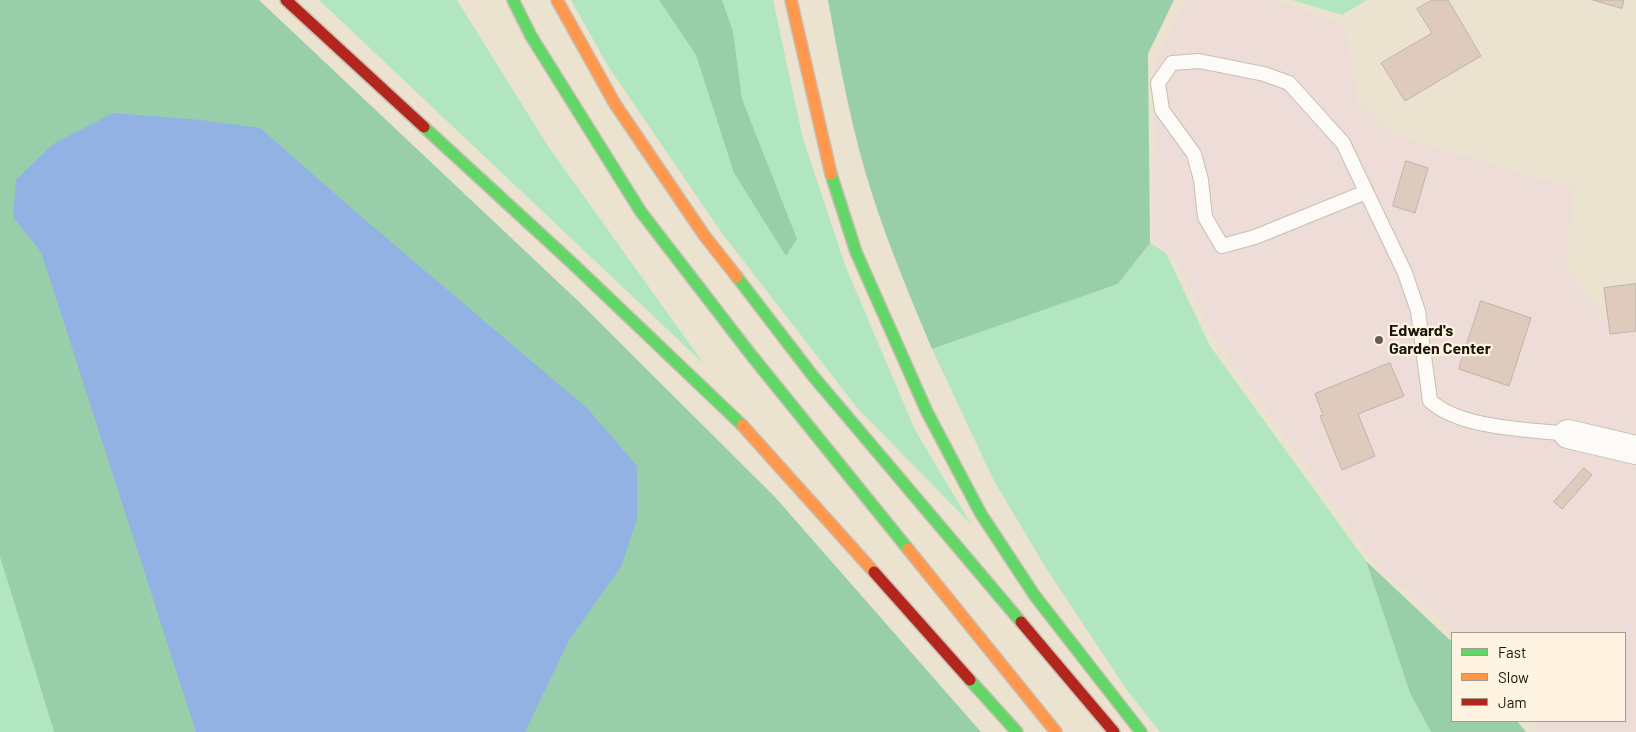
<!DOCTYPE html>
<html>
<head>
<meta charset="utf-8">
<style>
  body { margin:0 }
  #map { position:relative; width:1636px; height:732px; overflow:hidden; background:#ece2d0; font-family:Barlow,sans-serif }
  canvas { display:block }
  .legend { position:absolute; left:1451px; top:632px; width:175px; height:90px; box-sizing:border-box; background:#fef4e1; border:1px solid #a39b8b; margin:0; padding:6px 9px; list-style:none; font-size:15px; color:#1b160a }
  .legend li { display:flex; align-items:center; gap:10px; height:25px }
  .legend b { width:25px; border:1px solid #a39b8b }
</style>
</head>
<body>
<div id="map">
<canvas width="1636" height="732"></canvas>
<ul class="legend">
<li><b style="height:6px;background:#63d668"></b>Fast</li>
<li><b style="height:6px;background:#ff974d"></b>Slow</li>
<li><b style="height:6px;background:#b3261e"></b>Jam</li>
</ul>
</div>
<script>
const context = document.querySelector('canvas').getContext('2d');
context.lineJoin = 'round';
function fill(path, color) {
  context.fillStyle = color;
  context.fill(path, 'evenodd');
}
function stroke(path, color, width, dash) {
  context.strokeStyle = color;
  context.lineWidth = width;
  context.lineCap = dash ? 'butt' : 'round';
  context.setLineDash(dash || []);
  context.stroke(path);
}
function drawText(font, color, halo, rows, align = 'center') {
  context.font = font + ' Barlow,sans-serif';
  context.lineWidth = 4.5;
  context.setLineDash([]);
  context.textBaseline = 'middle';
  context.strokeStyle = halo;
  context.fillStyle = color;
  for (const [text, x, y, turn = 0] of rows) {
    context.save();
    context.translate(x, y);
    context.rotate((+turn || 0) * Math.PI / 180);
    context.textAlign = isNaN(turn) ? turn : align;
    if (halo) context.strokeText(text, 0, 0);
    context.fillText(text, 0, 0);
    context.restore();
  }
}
fill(new Path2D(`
  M1185,0H1270L1344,24L1358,103L1390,134L1573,189L1566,271L1611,322L1636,333V732H1539L1531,721H1625V633H1455L1408,590L1383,574L1216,340L1178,261L1153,238L1155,59Z`), '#eedcd8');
fill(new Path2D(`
  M319,0H457L548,146L704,364Z
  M571,0H773L803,139L845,265L915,430L971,524L858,409L721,232L608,66Z
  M1292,0H1367L1342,15Z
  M1150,243L1166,253L1210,346L1366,561L1410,693L1431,732H1160L1126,689L1044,565L993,479L932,349L1118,284Z
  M0,557L54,732H0Z`), '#b2e6c1');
fill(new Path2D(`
  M0,0H259L576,299L775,497L981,732H54L0,557Z
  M659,0H722L733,32L742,99L797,239L786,256L734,173L696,55Z
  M828,0H1174L1148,54L1150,243L1118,284L932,349C911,299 890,249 873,197C852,133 840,66 828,0Z
  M1366,561L1452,642V721H1517L1526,732H1431L1410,693Z`), '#98cfaa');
fill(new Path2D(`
  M113,113L201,120L260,128L371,225L588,409L637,466V518L622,565L569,640L525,732H196L41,252L13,217L16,180L53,144Z`), '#91b2e3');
const building = new Path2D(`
  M1432,0H1448L1481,56L1405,101L1381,63L1432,33L1417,9Z
  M1593,0H1624L1622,8Z
  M1406,161L1428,168L1415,213L1393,206Z
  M1636,284V331L1610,334L1604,288Z
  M1481,301L1531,318L1509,386L1459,369Z
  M1390,363L1404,396L1358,414L1375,456L1342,470L1320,416L1323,415L1315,394Z
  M1584,468L1592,475L1562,509L1554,502Z`);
fill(building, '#dfcbbe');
stroke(building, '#beb3a8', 1);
const lane = new Path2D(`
  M1366,192L1255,237L1222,246L1205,217L1201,180L1194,154L1162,110L1158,83L1172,63L1199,61L1264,74L1289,83L1343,143L1405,273L1418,311L1430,401C1462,429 1526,429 1568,434`);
const street = new Path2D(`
  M1568,434L1636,450`);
const fast = new Path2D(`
  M513,0L531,36L641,212L752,356L908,549
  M424,127L572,263L742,425
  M831,174L856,252L927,412L981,514L1035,596L1141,732
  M737,277L813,376L1021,622
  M970,680L1017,732`);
const slow = new Path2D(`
  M557,0L615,104L704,235L737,277
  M791,0L831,174
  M742,425L874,572
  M908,549L1056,732`);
const jam = new Path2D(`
  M286,0L424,127
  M874,572L970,680
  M1021,622L1114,732`);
stroke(lane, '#c7bfb1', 16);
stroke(street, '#c7bfb1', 30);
stroke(fast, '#c7bfb1', 14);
stroke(slow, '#c7bfb1', 14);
stroke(jam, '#c7bfb1', 14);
stroke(lane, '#fcfbf8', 14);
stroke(street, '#fcfbf8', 28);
stroke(fast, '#63d668', 11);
stroke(slow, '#ff974d', 11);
stroke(jam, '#b3261e', 11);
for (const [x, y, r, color] of [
  [1379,340,5,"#645d4f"]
]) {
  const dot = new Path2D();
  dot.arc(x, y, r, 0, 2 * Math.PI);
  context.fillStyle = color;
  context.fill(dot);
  stroke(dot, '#fef4e1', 2);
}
drawText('bold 16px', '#1b160a', '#fef4e1', [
  ["Edward's",1389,331],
  ["Garden Center",1389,349]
], 'left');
</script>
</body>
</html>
